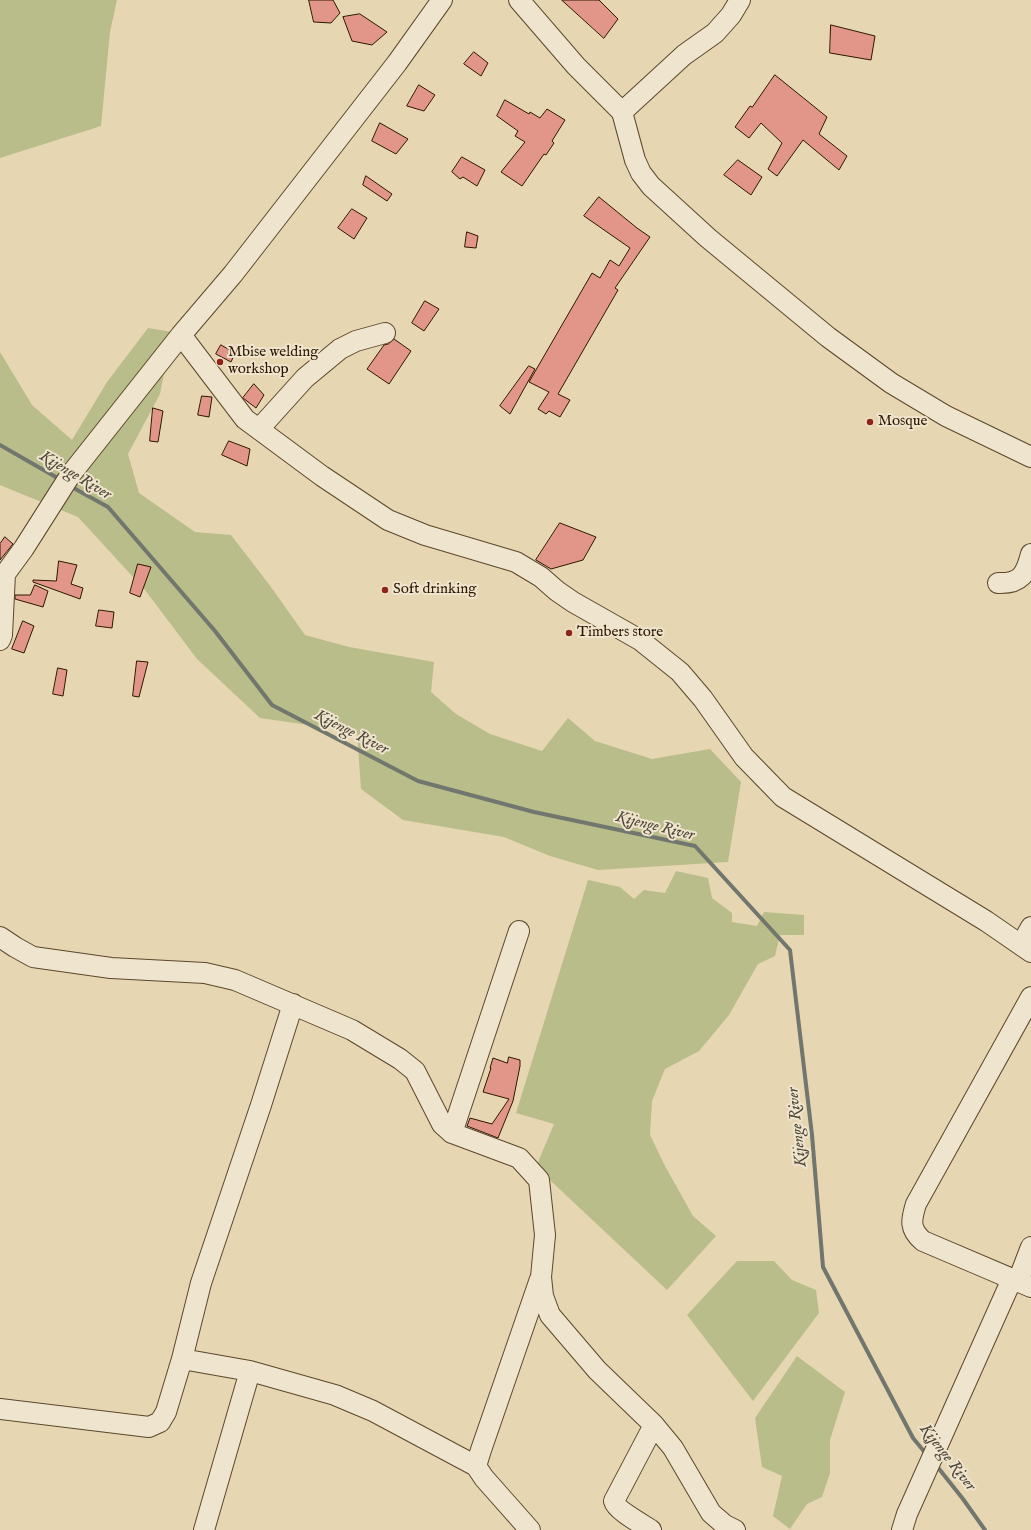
<!DOCTYPE html>
<html>
<head>
<meta charset="utf-8">
<style>
  body { margin:0 }
  canvas { display:block; background:#e6d6b2 }
</style>
</head>
<body>
<canvas width="1031" height="1530"></canvas>
<script>
const context = document.querySelector('canvas').getContext('2d');
context.lineJoin = 'round';
function fill(path, color) {
  context.fillStyle = color;
  context.fill(path, 'evenodd');
}
function stroke(path, color, width, dash) {
  context.strokeStyle = color;
  context.lineWidth = width;
  context.lineCap = dash ? 'butt' : 'round';
  context.setLineDash(dash || []);
  context.stroke(path);
}
function drawText(font, color, halo, rows, align = 'center') {
  context.font = font + ' "IM FELL English",serif';
  context.lineWidth = 4;
  context.setLineDash([]);
  context.textBaseline = 'middle';
  context.strokeStyle = halo;
  context.fillStyle = color;
  for (const [text, x, y, turn = 0] of rows) {
    context.save();
    context.translate(x, y);
    context.rotate((+turn || 0) * Math.PI / 180);
    context.textAlign = isNaN(turn) ? turn : align;
    if (halo) context.strokeText(text, 0, 0);
    context.fillText(text, 0, 0);
    context.restore();
  }
}
fill(new Path2D(`
  M0,0H117L110,32L101,126L0,158Z
  M148,328L172,332L160,394L128,454L139,493L195,532L231,535L271,587L305,635L349,647L434,662L431,692L456,714L490,734L542,751L568,718L595,741L652,759L710,749L741,782L728,862L598,870L550,856L504,837L403,820L361,789L357,732L260,718L197,659L145,590L78,517L0,485V352L32,405L72,440L107,382Z
  M676,871L708,878L712,898L732,913V922L757,926L764,912L804,915V935H780L775,956L758,964L729,1015L699,1051L665,1069L652,1101L650,1135L665,1166L693,1216L716,1236L667,1290L536,1167L554,1124L516,1113L588,880L620,887L634,899L644,890L665,893Z
  M737,1261H774L792,1280L816,1290L819,1313L753,1401L687,1315Z
  M797,1356L845,1392L830,1440V1473L822,1497L807,1504L790,1529L773,1516L782,1476L762,1467L755,1418Z`), '#b9bd89');
stroke(new Path2D(`
  M0,445L61,480
  M70,486L108,507L215,631L272,705L418,781L534,812L695,846L790,950L812,1135L823,1267L913,1438L927,1455
  M936,1465L963,1499L985,1530`), '#71766f', 4);
const building = new Path2D(`
  M309,0H333L340,13L331,23L314,22Z
  M562,0H599L618,19L604,38Z
  M360,14L387,32L372,45L352,41L343,17Z
  M831,25L875,36L871,60L830,53Z
  M474,52L488,63L481,76L464,64Z
  M775,75L827,117L819,134L847,156L839,170L803,140L777,176L768,169L782,143L761,123L749,138L735,127L750,106L752,107Z
  M419,85L435,95L424,111L407,106Z
  M505,100L529,114L530,112L540,118L547,109L565,120L552,141L554,143L546,155L544,154L522,186L501,172L525,142L515,136L518,131L497,116Z
  M380,123L408,139L396,154L372,141Z
  M462,157L485,170L477,186L463,177L460,179L452,172Z
  M738,160L762,177L751,195L724,175Z
  M366,176L392,194L387,201L363,185Z
  M599,197L637,228L650,237L615,288L618,290L558,394L570,400L560,417L549,411L546,414L538,409L549,392L529,382L592,273L600,278L610,260L619,266L630,248L584,216Z
  M352,209L367,218L354,239L338,228Z
  M467,232L478,236L476,248L465,247Z
  M425,301L439,309L424,331L412,323Z
  M394,339L411,351L389,384L367,369L384,345L388,344Z
  M221,345L235,353L231,362L216,354Z
  M529,366L535,369L510,414L500,406Z
  M254,384L264,395L256,408L243,398Z
  M202,396L212,397L209,417L198,415Z
  M153,408L163,411L158,442L150,441Z
  M229,441L250,449L247,466L222,455Z
  M560,523L596,537L583,560L551,569L536,560Z
  M5,537L13,544L0,560V544Z
  M59,561L77,565L71,584L83,588L80,599L33,582V580L56,581Z
  M138,564L151,567L140,597L130,593Z
  M35,585L48,591L43,607L15,599V595H30Z
  M99,610L114,612L112,628L96,626Z
  M23,621L34,626L24,653L12,649Z
  M137,661L148,662L139,697L133,696Z
  M58,668L67,670L63,696L53,694Z
  M509,1057L520,1060V1066L513,1101L498,1138L467,1126L470,1118L492,1124L509,1099L483,1092L491,1068H490L493,1058L507,1063Z`);
fill(building, '#e29689');
stroke(building, '#2e1700', 1);
const minor = new Path2D(`
  M519,0L576,66L622,112L635,160L641,173L651,186L708,238L828,337L891,383L946,416L1031,457
  M622,112L684,55L715,33L731,15L740,0
  M181,335L245,419L322,476L388,520L425,535L516,562L541,577L557,591L573,602L640,640L680,672L703,699L744,757L783,797L986,921L1031,952
  M259,429L305,378L340,349L356,341L385,333
  M0,578L5,574L24,548L71,474L181,335L233,274L397,63L442,0
  M998,583C1021,584 1026,574 1031,554
  M0,640L2,635L5,574
  M0,937L15,947L33,957L111,968L205,973L235,980L352,1030L400,1059L415,1071L442,1124L452,1133L519,1158L539,1180L545,1235L541,1277L543,1296L550,1315L597,1370L654,1425L673,1448L711,1513L725,1525L735,1530
  M1021,945L1031,927
  M1031,997L916,1204C911,1220 909,1229 923,1241L1031,1287
  M452,1133L519,931
  M1018,1281L1031,1247
  M182,1359L250,1371L335,1395L373,1411L476,1466
  M0,1409L149,1427L160,1422L166,1412L182,1359L201,1283L261,1105L293,1004
  M204,1530L250,1371
  M530,1530L484,1478L476,1466L481,1450L540,1279
  M651,1530C642,1524 616,1510 614,1501L654,1425
  M902,1530L907,1514L1012,1279`);
stroke(minor, '#5c472c', 22);
stroke(minor, '#efe4cd', 20);
for (const [x, y, r, color] of [
  [220,362,4,"#8f2418"],
  [870,422,4,"#8f2418"],
  [385,590,4,"#8f2418"],
  [569,633,4,"#8f2418"]
]) {
  const dot = new Path2D();
  dot.arc(x, y, r, 0, 2 * Math.PI);
  context.fillStyle = color;
  context.fill(dot);
  stroke(dot, '#efe4cd', 1.5);
}
drawText('15px', '#2e1700', '#efe4cd', [
  ["Mbise welding",228,353],
  ["workshop",228,370],
  ["Mosque",878,422],
  ["Soft drinking",393,590],
  ["Timbers store",577,633]
], 'left');
drawText('italic 16px', '#4f4738', '#efe4cd', [
  ["Kijenge River",75,476,31],
  ["Kijenge River",351,733,27],
  ["Kijenge River",655,827,14],
  ["Kijenge River",798,1127,-96],
  ["Kijenge River",947,1458,52]
]);
</script>
</body>
</html>
